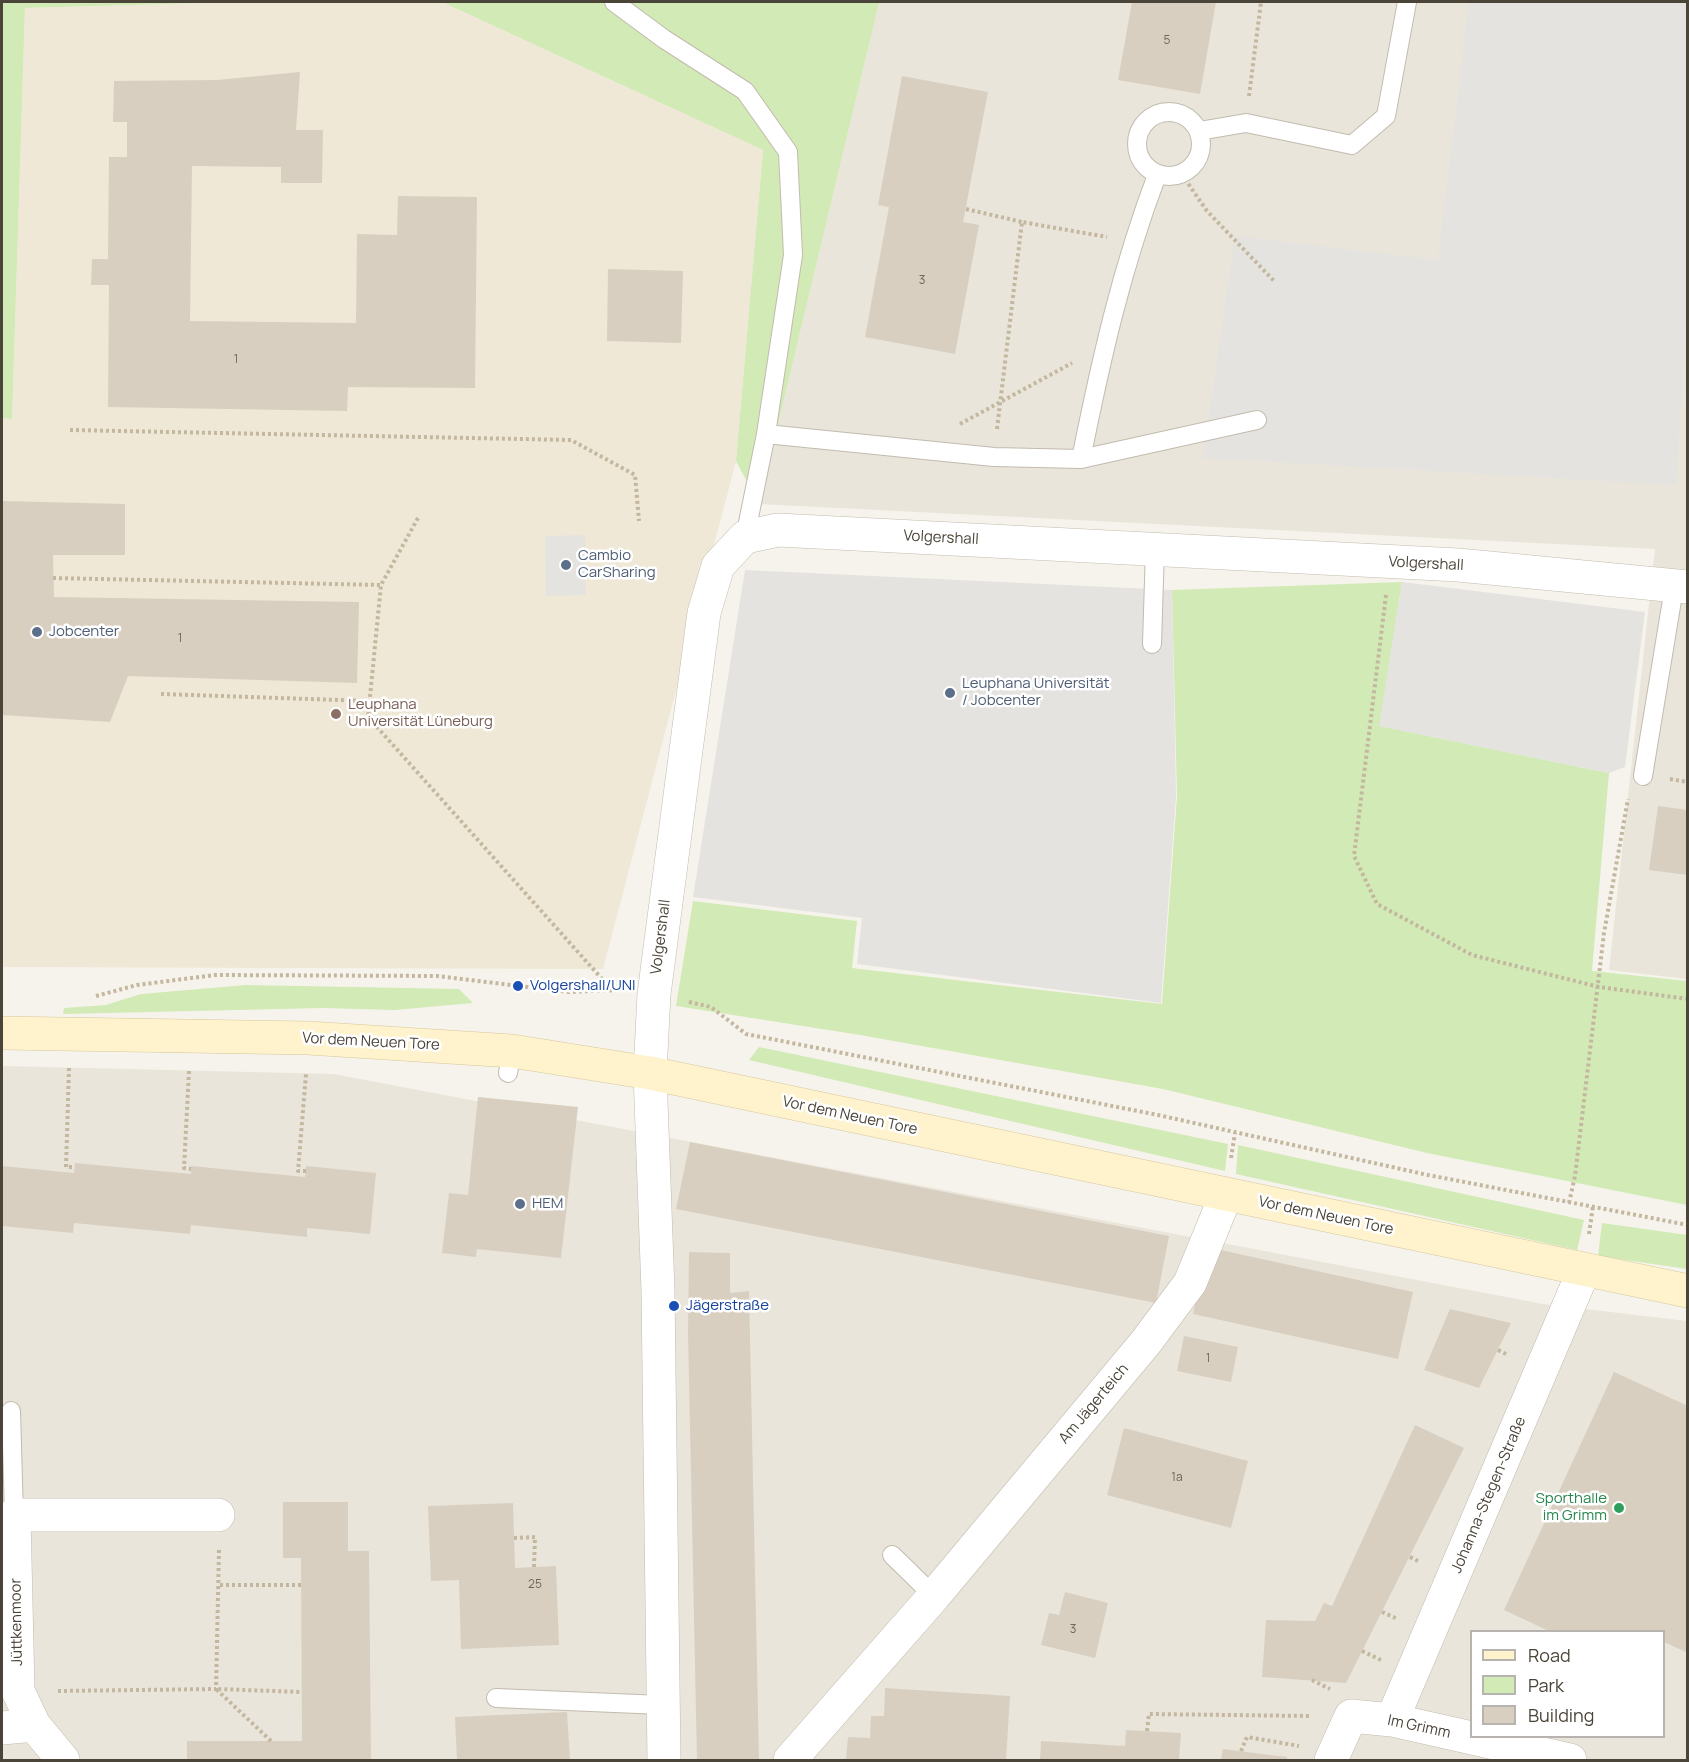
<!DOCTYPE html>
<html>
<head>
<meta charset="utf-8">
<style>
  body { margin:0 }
  #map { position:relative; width:1689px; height:1762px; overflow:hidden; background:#f6f3ec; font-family:Manrope,sans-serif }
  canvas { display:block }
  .frame { position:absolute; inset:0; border:3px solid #4b4439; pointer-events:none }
  .legend { position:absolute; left:1470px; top:1630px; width:195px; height:108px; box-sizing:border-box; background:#fff; border:2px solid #b7b4b0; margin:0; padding:8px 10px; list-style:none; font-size:18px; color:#4b4439 }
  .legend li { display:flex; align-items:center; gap:12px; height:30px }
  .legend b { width:30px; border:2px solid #b7b4b0 }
</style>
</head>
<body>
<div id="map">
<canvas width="1689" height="1762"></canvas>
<div class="frame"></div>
<ul class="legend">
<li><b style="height:8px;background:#fff3cd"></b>Road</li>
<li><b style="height:16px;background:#d2eab5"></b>Park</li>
<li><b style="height:16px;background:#d8cfc1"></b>Building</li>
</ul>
</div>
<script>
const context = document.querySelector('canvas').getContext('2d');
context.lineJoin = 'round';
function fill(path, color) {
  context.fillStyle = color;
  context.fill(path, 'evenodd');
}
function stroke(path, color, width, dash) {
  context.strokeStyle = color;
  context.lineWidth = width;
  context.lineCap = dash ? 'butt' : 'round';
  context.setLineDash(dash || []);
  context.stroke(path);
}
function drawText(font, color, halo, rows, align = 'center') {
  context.font = font + ' Manrope,sans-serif';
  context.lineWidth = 5;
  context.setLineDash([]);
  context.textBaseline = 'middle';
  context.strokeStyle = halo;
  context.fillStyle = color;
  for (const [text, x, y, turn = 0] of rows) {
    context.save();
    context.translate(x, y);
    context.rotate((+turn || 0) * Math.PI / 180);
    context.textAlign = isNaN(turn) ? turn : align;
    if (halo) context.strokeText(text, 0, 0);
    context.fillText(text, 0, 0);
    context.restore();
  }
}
fill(new Path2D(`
  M889,2H1687V979L1609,970L1655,549L759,504L879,3Z
  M2,1066L334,1074L1543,1304L1687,1321V1760H2ZM1472,1632H1664V1736H1472Z`), '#eae5da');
fill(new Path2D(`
  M237,2H442L763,150L736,461L603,969L2,967V418L12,419L25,8Z`), '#efe8d6');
fill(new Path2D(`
  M2,2H237L25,8L12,419L2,418Z
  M442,2H889L879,3L759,504L736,461L763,150Z
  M1402,582L1380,726L1609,773L1592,971L1687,981V1205L1427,1153L1163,1089L860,1035L676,1006L693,901L857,921L852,968L1162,1004L1177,796L1172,590Z
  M246,985L459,989L473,1003L395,1010L323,1008L63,1014L64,1008L106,1005L141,994Z
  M759,1047L1228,1144L1225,1171L749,1060Z
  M1238,1145L1584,1220L1577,1250L1236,1174Z
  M1602,1223L1687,1235V1269L1598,1256Z`), '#d2eab5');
fill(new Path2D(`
  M1469,2H1687L1688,292L1676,485L1203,458L1235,236L1438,260Z
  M585,535L586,595L546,596L545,536Z
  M745,570L1172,590L1176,796L1161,1003L857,964L862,918L693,897Z
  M1402,582L1645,612L1625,767L1609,773L1379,726Z`), '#e5e3e0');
fill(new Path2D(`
  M1132,2H1216L1200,94L1118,80Z
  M300,72L296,130H323L322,183H281V167L192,166L190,321L356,323L357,234L397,235L398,196L477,197L475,388L348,387L347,411L108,407L109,285H91L92,259H108L109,157H127V122H113L114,81L217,80Z
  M902,76L988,92L963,222L979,225L955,354L865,337L889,207L878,205Z
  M608,269L683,271L681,343L607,341Z
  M2,501L125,504V555H53L54,597L359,602L357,683L128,676L110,722L2,715Z
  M1658,806L1688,810V875L1649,870Z
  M478,1097L578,1107L561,1258L477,1249L476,1257L442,1253L449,1193L468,1195Z
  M690,1142L1169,1236L1156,1303L676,1209Z
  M75,1163L191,1174V1166L305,1177L306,1166L376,1173L370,1234L307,1228V1237L191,1225L190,1234L74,1223L73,1233L2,1226V1166L74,1173Z
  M1207,1247L1413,1292L1398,1359L1193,1314Z
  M689,1252L730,1253V1293L749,1291L759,1760H697L688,1333Z
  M1450,1309L1511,1323L1479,1388L1424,1370Z
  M1184,1336L1238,1347L1231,1382L1177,1371Z
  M1614,1372L1688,1406V1653L1664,1642V1632H1551L1504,1610Z
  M1415,1425L1464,1448L1346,1683L1262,1677L1266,1620L1315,1621L1324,1603L1332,1606Z
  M1124,1428L1248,1461L1231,1528L1107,1495Z
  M283,1502H348V1551H369L371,1760H187V1741H302L301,1558H283Z
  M513,1503L515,1568L556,1566L559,1645L461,1649L459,1580L431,1581L428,1506Z
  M1065,1592L1108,1603L1095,1658L1041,1645L1049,1613L1059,1615Z
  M885,1688L1010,1696L1006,1760H846L848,1737L870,1738L871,1716H884Z
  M567,1712L570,1760H457L455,1717Z
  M1126,1730L1181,1733L1179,1760H1040L1041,1741L1125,1746Z
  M1223,1749L1287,1757V1760H1221Z`), '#d8cfc1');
const lane = new Path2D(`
  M614,2L664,39L745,91L788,152L793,255L766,434
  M1137 144a32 32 0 1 1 64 0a32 32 0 1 1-64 0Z
  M1199,131L1246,123L1352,145L1386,116L1407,2
  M1081,459C1101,360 1121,270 1157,175
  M745,537L766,434L994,457L1081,459L1257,420
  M1152,644L1155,549
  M1643,776L1674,588
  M508,1073L512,1051
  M11,1411L14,1515
  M892,1555L934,1596
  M496,1698L662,1705`);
const street = new Path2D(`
  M1392,1720L1584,1270
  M34,1725L18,1691L14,1515H218
  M2,1728L34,1725L63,1760
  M664,1760L658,1291L650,1073L654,994L704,613L718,566L745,537L778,530L1458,565L1688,587
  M790,1760L934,1596L1146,1342L1190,1283L1226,1195
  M1331,1760L1351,1716L1392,1720L1570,1760`);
const secondary = new Path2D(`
  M2,1033L308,1038L512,1051L650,1073L1688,1291`);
stroke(lane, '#c2bbae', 20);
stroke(street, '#c2bbae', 34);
stroke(secondary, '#d6c79b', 34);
stroke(new Path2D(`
  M1249,96L1261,2
  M1185,179L1207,211L1275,282
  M966,209L1022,222
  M960,424L1072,363
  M997,429L1022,222L1107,237
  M70,430L571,440L635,475L639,521
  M418,518L381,585L368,717L611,989
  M53,578L381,585
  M1386,595L1354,856L1377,904L1472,955L1599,987L1688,999
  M161,694L369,701
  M1670,779L1688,782
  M96,996L137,985L215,975L437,976L569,992L619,990
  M689,1002L711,1007L746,1034L1158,1115L1428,1175L1688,1225
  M69,1068L66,1167H74
  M189,1071L184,1168L191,1169
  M1231,1158L1235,1133
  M306,1171H298L306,1074
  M1569,1203L1575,1176L1604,933L1628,799
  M1589,1234L1593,1206
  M1498,1350L1508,1355
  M514,1538L535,1537L534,1567
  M1410,1557L1420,1562
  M220,1585H301
  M1382,1612L1398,1619
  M1362,1651L1381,1660
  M1312,1680L1330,1689
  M58,1691L216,1689L219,1549
  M1147,1731L1149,1714L1311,1716
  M271,1741L216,1689L302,1692
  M1241,1751L1247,1737L1299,1746`), '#c4b79f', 4, [3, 3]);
stroke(lane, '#fff', 18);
stroke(street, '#fff', 33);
stroke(secondary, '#fff3cd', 33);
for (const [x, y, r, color] of [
  [566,565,6,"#5c6f8a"],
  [37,632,6,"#5c6f8a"],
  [950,693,6,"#5c6f8a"],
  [336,714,6,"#8d6e63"],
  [518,986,6,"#1a4fb4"],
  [520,1204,6,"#5c6f8a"],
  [674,1306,6,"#1a4fb4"],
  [1619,1508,6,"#2e9e5b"]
]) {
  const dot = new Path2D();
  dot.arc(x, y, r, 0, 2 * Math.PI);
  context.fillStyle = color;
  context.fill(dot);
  stroke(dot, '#fff', 2);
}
drawText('12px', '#6e675b', null, [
  ["5",1167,41],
  ["3",922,281],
  ["1",236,360],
  ["1",180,639],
  ["1",1208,1359],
  ["1a",1177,1478],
  ["25",535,1585],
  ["3",1073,1630]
]);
drawText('15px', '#4b4439', '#fff', [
  ["Volgershall",941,538,3],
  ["Volgershall",1426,564,3],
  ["Volgershall",661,937,-83],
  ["Vor dem Neuen Tore",371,1042,3],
  ["Vor dem Neuen Tore",850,1116,12],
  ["Vor dem Neuen Tore",1326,1216,12],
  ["Am Jägerteich",1094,1404,-50],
  ["Johanna-Stegen-Straße",1489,1495,-67],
  ["Jüttkenmoor",17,1622,-91],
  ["Im Grimm",1419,1727,12]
]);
drawText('15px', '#4e5e75', '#fff', [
  ["Cambio",578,556],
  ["CarSharing",578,573],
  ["Jobcenter",49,632],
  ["Leuphana Universität",962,684],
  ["/ Jobcenter",962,701],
  ["HEM",532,1204]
], 'left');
drawText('15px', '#785e54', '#fff', [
  ["Leuphana",348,705],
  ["Universität Lüneburg",348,722]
], 'left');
drawText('15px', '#164399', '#fff', [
  ["Volgershall/UNI",530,986],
  ["Jägerstraße",686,1306]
], 'left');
drawText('15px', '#27864d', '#fff', [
  ["Sporthalle",1607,1499],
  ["im Grimm",1607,1516]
], 'right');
</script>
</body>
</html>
